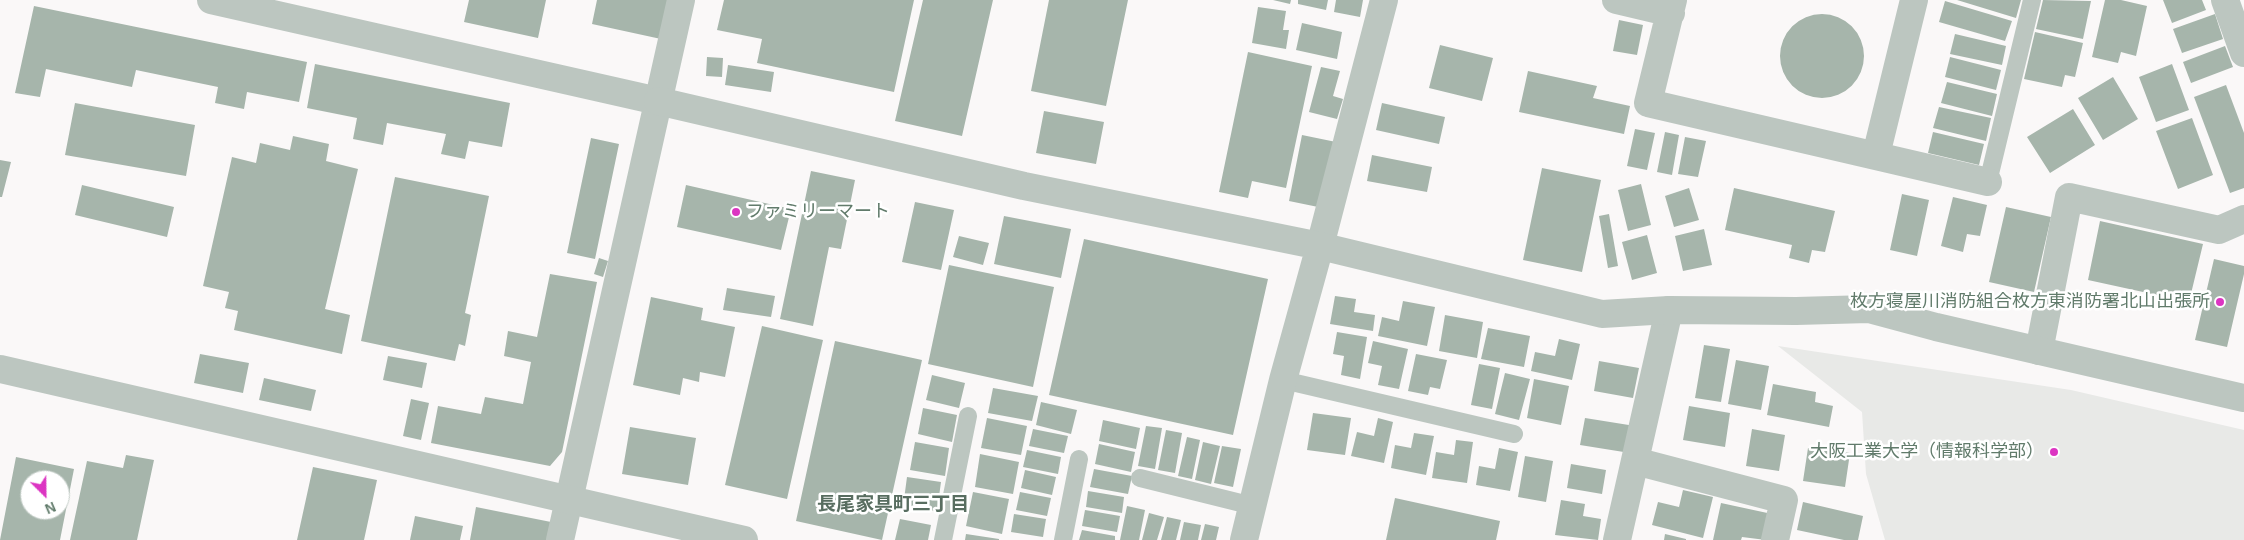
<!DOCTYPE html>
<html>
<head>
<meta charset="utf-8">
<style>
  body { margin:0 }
  #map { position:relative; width:2244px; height:540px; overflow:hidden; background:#faf8f8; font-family:Helvetica,sans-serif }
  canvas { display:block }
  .north { position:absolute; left:20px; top:470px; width:50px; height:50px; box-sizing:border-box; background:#fff; border:1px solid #c0cac4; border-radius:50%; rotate:157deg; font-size:14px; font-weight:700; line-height:20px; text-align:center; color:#617b6b }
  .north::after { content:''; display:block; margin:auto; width:18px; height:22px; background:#dc35c2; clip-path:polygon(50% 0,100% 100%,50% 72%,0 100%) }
</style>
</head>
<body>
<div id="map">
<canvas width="2244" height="540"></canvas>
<div class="north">N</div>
</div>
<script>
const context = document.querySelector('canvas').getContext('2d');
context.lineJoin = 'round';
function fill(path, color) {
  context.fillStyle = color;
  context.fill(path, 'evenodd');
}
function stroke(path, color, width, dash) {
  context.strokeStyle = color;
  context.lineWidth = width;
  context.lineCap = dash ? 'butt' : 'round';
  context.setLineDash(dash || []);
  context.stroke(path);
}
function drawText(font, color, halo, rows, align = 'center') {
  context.font = font + ' Helvetica,"Noto Sans JP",sans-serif';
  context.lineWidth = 5;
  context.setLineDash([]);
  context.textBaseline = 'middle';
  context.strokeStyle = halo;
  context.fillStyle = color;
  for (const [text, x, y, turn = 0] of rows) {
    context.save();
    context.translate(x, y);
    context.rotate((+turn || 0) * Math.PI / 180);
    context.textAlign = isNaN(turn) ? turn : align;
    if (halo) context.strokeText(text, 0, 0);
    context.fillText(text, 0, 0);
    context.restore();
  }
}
fill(new Path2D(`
  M1778,346L2071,390L2244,430V540H1885L1866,474L1862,412Z`), '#e8e9e7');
fill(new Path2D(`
  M469,0H546L538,38L464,22Z
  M597,0H670L661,39L592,24Z
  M724,0H914L894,92L757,63L762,39L717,30Z
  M923,0H993L962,136L895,121Z
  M1049,0H1128L1106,106L1031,91Z
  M1273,0H1291L1290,4Z
  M1298,0H1328L1326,10L1298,4Z
  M1336,0H1363L1360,17L1334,12Z
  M1957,0H2021L2016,18Z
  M2043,0L2091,1L2083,39L2036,29Z
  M2105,0H2121L2147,6L2136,56L2121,52L2118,63L2092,57Z
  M2163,0H2202L2206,10L2172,23Z
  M1945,1L2012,21L2005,41L1939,22Z
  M34,6L307,62L299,102L247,92L244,109L215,103L218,87L136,70L132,87L46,69L40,97L15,93Z
  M1258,7L1286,11L1283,30H1289L1286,49L1252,43Z
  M2215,14L2223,39L2182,53L2173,29Z
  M1780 56a42 42 0 1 1 84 0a42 42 0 1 1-84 0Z
  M1619,20L1643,25L1637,55L1613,51Z
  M1302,23L1342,32L1337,59L1296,50Z
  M2035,32L2083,43L2075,77L2065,75L2062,87L2024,79Z
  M1955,34L2006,46L2002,65L1950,54Z
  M1440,45L1493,58L1482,101L1429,88Z
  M2225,46L2233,67L2191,83L2183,62Z
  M1248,52L1312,66L1286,188L1252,181L1248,198L1219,192Z
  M707,57L723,58L722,77L706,76Z
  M1950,57L2001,70L1996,90L1945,77Z
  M315,64L510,103L502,147L469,141L465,159L441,154L446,134L387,123L383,145L353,139L357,118L307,108Z
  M2172,64L2189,110L2156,122L2139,77Z
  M728,65L774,72L771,92L725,85Z
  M1321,67L1340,71L1333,96L1343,99L1337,119L1309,112Z
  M1528,71L1597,86L1593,98L1630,106L1624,134L1519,112Z
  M2113,77L2138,119L2103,140L2078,98Z
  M1947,82L1997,94L1992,116L1941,103Z
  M2226,85L2244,133V188L2230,193L2194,97Z
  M75,103L195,125L186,176L65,155Z
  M1382,103L1445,117L1439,144L1376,130Z
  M1939,107L1991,118L1986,141L1933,128Z
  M2073,109L2095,145L2050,173L2027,137Z
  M1044,111L1104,122L1096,164L1036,153Z
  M2192,118L2213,175L2178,189L2156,131Z
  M1635,129L1655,133L1647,170L1627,166Z
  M1665,132L1679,135L1672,175L1657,172Z
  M1933,132L1984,144L1979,165L1928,153Z
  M1302,135L1336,142L1323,208L1289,201Z
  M293,136L329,144L326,161L358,169L325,309L350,315L342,354L234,330L238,311L225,308L229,292L203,286L232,157L256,163L260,143L290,150Z
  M1685,137L1706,141L1698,177L1678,174Z
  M591,138L619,144L595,259L567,253Z
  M1372,155L1432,167L1427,192L1367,181Z
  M0,160L11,162L2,197H0Z
  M1542,168L1601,180L1582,272L1523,260Z
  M811,171L855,180L841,249L829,247L813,326L780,319Z
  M395,177L489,196L465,313L471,315L465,346L459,344L455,361L361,341Z
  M1641,184L1651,225L1628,231L1618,190Z
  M82,185L174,207L167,237L75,215Z
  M686,185L791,209L781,250L677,227Z
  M1689,188L1699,220L1674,227L1665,196Z
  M1734,188L1835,211L1825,252L1812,250L1809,263L1789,258L1792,245L1725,230Z
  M1902,194L1929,200L1917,256L1890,250Z
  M1953,197L1987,205L1980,236L1967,234L1963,252L1941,246Z
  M915,202L954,210L941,270L902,262Z
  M2006,207L2051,217L2034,292L1989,282Z
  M1609,214L1618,266L1608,268L1599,216Z
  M1004,216L1071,229L1061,278L994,264Z
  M2100,221L2203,244L2189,302L2088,280Z
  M1704,229L1712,265L1683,271L1675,236Z
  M1647,235L1657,273L1632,280L1622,242Z
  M959,236L989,243L983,265L953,257Z
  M1084,239L1268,279L1233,435L1049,395Z
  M599,258L608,261L603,277L594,274Z
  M2214,259L2244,266V274L2227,347L2195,340Z
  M949,265L1054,287L1033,387L928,364Z
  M550,274L597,282L562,452L550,466L431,443L438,406L481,414L485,397L523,404L531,362L504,356L508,331L537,337Z
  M727,288L775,296L771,317L723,310Z
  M1335,296L1356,299L1354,312L1375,315L1373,331L1330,324Z
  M651,297L703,308L701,320L735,327L725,377L700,372L699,382L683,378L680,395L633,385Z
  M1403,301L1435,307L1427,346L1378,336L1382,317L1399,321Z
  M1445,315L1483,322L1477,358L1439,351Z
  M762,326L823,340L787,499L725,485Z
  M1488,328L1530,336L1524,367L1481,359Z
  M1337,332L1367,337L1360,379L1341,375L1344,356L1333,354Z
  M1559,339L1580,344L1572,380L1531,371L1535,352L1555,356Z
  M835,341L922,360L882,540L796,521Z
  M1373,341L1408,349L1399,389L1378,385L1382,366L1368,363Z
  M1704,345L1730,349L1721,402L1695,398Z
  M200,354L249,363L243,393L194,383Z
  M1416,354L1447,360L1440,389L1430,387L1428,395L1408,391Z
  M388,356L427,363L422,388L383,380Z
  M1736,360L1769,366L1761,410L1728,404Z
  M1599,361L1639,368L1633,398L1594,391Z
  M1479,364L1500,368L1492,409L1471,405Z
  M1505,373L1530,379L1519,420L1495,414Z
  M932,375L965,383L959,408L926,400Z
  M264,378L316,390L311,411L259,400Z
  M1534,379L1569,386L1561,425L1527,418Z
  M1773,384L1816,392L1815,402L1833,406L1829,427L1767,415Z
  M993,388L1038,396L1032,421L988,413Z
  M411,399L429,403L421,440L403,436Z
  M1041,402L1077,410L1071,434L1036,425Z
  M1689,406L1730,413L1725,447L1683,440Z
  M923,408L957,415L952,442L918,434Z
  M1313,413L1351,418L1345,455L1307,450Z
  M987,418L1027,426L1021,455L981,448Z
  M1378,418L1393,422L1384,463L1351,456L1357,432L1374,436Z
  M1585,418L1635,426L1630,453L1580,445Z
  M1103,420L1140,428L1136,449L1099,441Z
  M1146,426L1162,428L1155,469L1138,466Z
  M630,427L696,438L688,485L622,474Z
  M1033,429L1068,436L1064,453L1029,446Z
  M1752,429L1785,435L1779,471L1746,466Z
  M1166,430L1182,433L1175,473L1158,470Z
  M1414,433L1434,436L1426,475L1391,468L1395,445L1411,448Z
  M1187,437L1200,440L1192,479L1178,476Z
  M1456,440L1473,442L1467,483L1432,478L1436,452L1454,455Z
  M915,442L949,448L945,476L910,470Z
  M1203,442L1220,446L1211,484L1195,480Z
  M1099,444L1135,452L1131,472L1095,464Z
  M1222,446L1241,449L1233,487L1214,483Z
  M1499,448L1518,452L1510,491L1476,485L1479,466L1495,469Z
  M1808,448L1850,453L1845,487L1803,481Z
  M1027,450L1061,457L1058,474L1023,467Z
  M980,454L1019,462L1013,494L975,487Z
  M126,455L154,460L137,540H70L87,461L123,468Z
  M1525,456L1553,461L1546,502L1518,497Z
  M16,457L74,469L60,540H0ZM30,480H60V510H30Z
  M1571,464L1606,470L1602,494L1567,488Z
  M313,467L377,480L364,540H297Z
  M1094,469L1132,476L1128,494L1090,487Z
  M1025,470L1056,477L1052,495L1021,488Z
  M907,477L941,482L937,511L903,507Z
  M1683,490L1713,497L1703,538L1652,525L1658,502L1679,507Z
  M1088,491L1124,497L1122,513L1086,507Z
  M973,492L1009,499L1002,534L966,526Z
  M1020,492L1051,498L1047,516L1016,510Z
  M1395,498L1500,521L1496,540H1386Z
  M1561,500L1585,504L1583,516L1601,519L1598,540L1555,535Z
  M1803,502L1863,516L1858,540H1844L1797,530Z
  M1721,503L1772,514L1766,540L1742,537L1741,540H1713Z
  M1127,506L1145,510L1139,540H1120Z
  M476,507L551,522L548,540H470Z
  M1085,510L1120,516L1117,532L1082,526Z
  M1149,513L1164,517L1157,540H1142Z
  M1014,514L1046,519L1043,537L1011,532Z
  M415,516L463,526L460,540H410Z
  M1167,517L1181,520L1176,540H1161Z
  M900,519L931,525L928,540H895Z
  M1184,522L1201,525L1198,540H1180Z
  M1205,524L1219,527L1216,540H1201Z
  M1082,530L1115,536V540H1079Z
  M966,534L999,539V540H965Z
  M1665,534L1686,539V540H1664Z`), '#a6b5ab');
stroke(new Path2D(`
  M1988,182L2032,0
  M1283,380L1514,434
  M1140,478L1253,506
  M943,540L968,416
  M1063,540L1079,459`), '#bcc6c0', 18);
stroke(new Path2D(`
  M211,0L658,101
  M1616,0L1671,13
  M1673,0L1648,103L1988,182
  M2225,0L2244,53
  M1876,155L1914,0
  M1320,246L1384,0
  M2039,351L2069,197L2219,230L2244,219
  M1635,461L1784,500L1775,540
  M560,540L681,0
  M1617,540L1669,310`), '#bcc6c0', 28);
stroke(new Path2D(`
  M658,101L1024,186L1320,246L1602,314L1669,310L1796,311L1869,309L1936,327L2244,398
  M0,369L744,540
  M1244,540L1283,380L1320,246`), '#bcc6c0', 28);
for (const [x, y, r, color] of [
  [736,212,5,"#dc35c2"],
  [2220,302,5,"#dc35c2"],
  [2054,452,5,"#dc35c2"]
]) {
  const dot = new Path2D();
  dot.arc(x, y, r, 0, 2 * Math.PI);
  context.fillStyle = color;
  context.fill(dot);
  stroke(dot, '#fff', 2);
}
drawText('18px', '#617b6b', '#fff', [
  ["ファミリーマート",746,212,"left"],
  ["枚方寝屋川消防組合枚方東消防署北山出張所",2210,302],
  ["大阪工業大学（情報科学部）",2044,452]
], 'right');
drawText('bold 19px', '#586d60', '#fff', [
  ["長尾家具町三丁目",893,505]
]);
</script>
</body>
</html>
